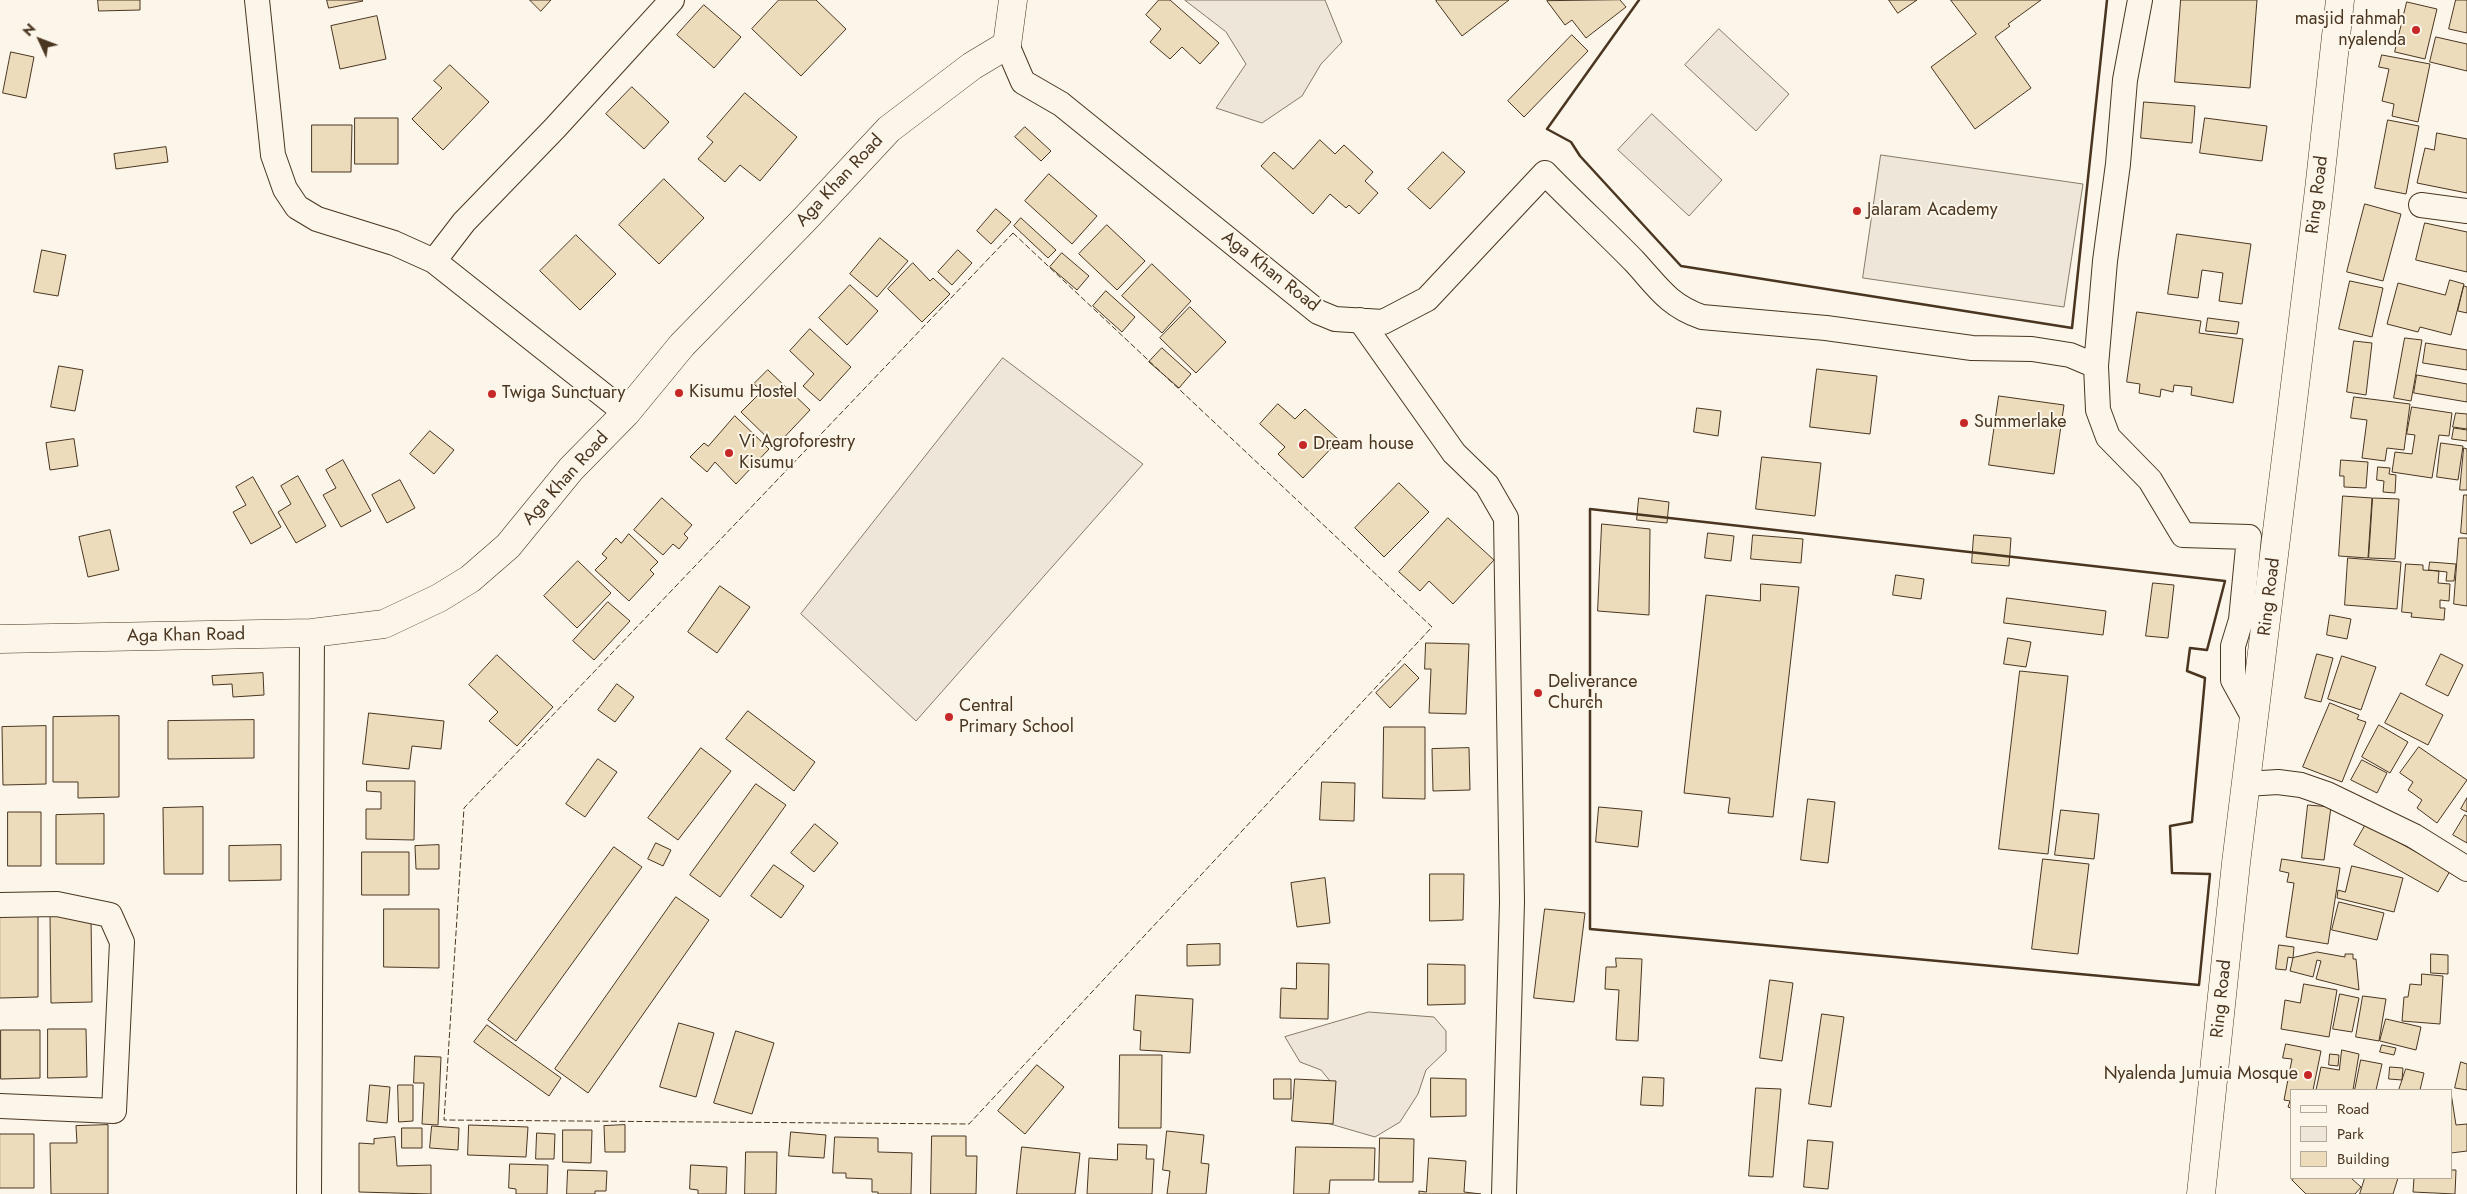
<!DOCTYPE html>
<html>
<head>
<meta charset="utf-8">
<style>
  body { margin:0 }
  #map { position:relative; width:2467px; height:1194px; overflow:hidden; background:#fbf6e9; font-family:Jost,sans-serif }
  canvas { display:block }
  .legend { position:absolute; left:2290px; top:1089px; width:162px; height:90px; box-sizing:border-box; background:#fbf6e9; border:1px solid #b4a999; margin:0; padding:6px 9px; list-style:none; font-size:15px; color:#4a3520 }
  .legend li { display:flex; align-items:center; gap:10px; height:25px }
  .legend b { width:25px; border:1px solid #b4a999 }
  .north { position:absolute; left:15px; top:15px; width:50px; height:50px; -webkit-text-stroke:4px #fbf6e9; paint-order:stroke; rotate:313deg; font-size:14px; font-weight:700; line-height:20px; text-align:center; color:#4a3520 }
  .north::after { content:''; display:block; margin:auto; width:18px; height:22px; background:#4a3520; clip-path:polygon(50% 0,100% 100%,50% 72%,0 100%) }
</style>
</head>
<body>
<div id="map">
<canvas width="2467" height="1194"></canvas>
<ul class="legend">
<li><b style="height:6px;background:#fbf6e9"></b>Road</li>
<li><b style="height:14px;background:#ede6d9"></b>Park</li>
<li><b style="height:14px;background:#ecdcbc"></b>Building</li>
</ul>
<div class="north">N</div>
</div>
<script>
const context = document.querySelector('canvas').getContext('2d');
context.lineJoin = 'round';
function fill(path, color) {
  context.fillStyle = color;
  context.fill(path, 'evenodd');
}
function stroke(path, color, width, dash) {
  context.strokeStyle = color;
  context.lineWidth = width;
  context.lineCap = dash ? 'butt' : 'round';
  context.setLineDash(dash || []);
  context.stroke(path);
}
function drawText(font, color, halo, rows, align = 'center') {
  context.font = font + ' Jost,sans-serif';
  context.lineWidth = 4;
  context.setLineDash([]);
  context.textBaseline = 'middle';
  context.strokeStyle = halo;
  context.fillStyle = color;
  for (const [text, x, y, turn = 0] of rows) {
    context.save();
    context.translate(x, y);
    context.rotate((+turn || 0) * Math.PI / 180);
    context.textAlign = isNaN(turn) ? turn : align;
    if (halo) context.strokeText(text, 0, 0);
    context.fillText(text, 0, 0);
    context.restore();
  }
}
const green = new Path2D(`
  M1185,0H1325L1342,42L1321,64L1302,96L1262,123L1216,108L1246,64L1226,32Z
  M1719,29L1789,94L1756,131L1685,65Z
  M1652,114L1722,180L1689,216L1618,150Z
  M1881,155L2083,184L2064,307L1863,278Z
  M1003,358L1143,464L916,721L801,614Z
  M1369,1012L1434,1017L1446,1031V1051L1426,1070L1418,1094L1400,1122L1375,1137L1327,1123L1334,1086L1321,1070L1300,1062L1285,1037Z`);
fill(green, '#ede6d9');
stroke(green, '#887966', 1);
const building = new Path2D(`
  M98,0H140V10L99,11Z
  M327,0H362L363,1L329,8Z
  M530,0H551L541,11Z
  M779,0H816L846,29L801,76L752,29Z
  M1159,0H1170L1219,43L1200,64L1182,47L1170,59L1150,42L1161,29L1146,15Z
  M1438,0H1509L1462,36L1436,1Z
  M1620,0L1626,7L1586,38L1572,20L1565,25L1547,1Z
  M1889,0H1917L1898,13Z
  M1951,0H2041L2008,24L2010,26L1995,37L2031,88L1975,129L1931,67L1976,34Z
  M2181,0H2257L2250,88L2175,82Z
  M2456,0H2467V33L2449,29Z
  M2407,2L2437,9L2425,59L2395,52Z
  M704,5L741,37L714,68L677,35Z
  M377,16L386,59L340,69L331,26Z
  M1572,35L1588,51L1524,117L1508,101Z
  M2436,37L2467,44V71L2430,62Z
  M11,52L34,57L26,98L3,93Z
  M2382,55L2430,64L2418,122L2392,116L2394,104L2382,101L2389,69L2379,67Z
  M450,65L489,102L443,150L412,119L442,88L434,81Z
  M632,87L669,122L644,149L606,114Z
  M745,93L797,137L760,181L740,165L725,182L698,159L713,142L707,137Z
  M2144,102L2195,106L2192,143L2141,138Z
  M355,118H398V164H355Z
  M2205,118L2267,126L2262,161L2200,153Z
  M2388,120L2419,126L2406,194L2375,188Z
  M312,125H352L351,172H312Z
  M1025,127L1051,151L1041,161L1015,137Z
  M2437,133L2467,139V193L2417,183L2425,148L2434,150Z
  M1320,140L1335,154L1344,145L1373,172L1365,181L1378,193L1359,214L1349,205L1346,208L1330,194L1313,214L1261,166L1274,152L1293,169Z
  M166,147L168,162L116,169L114,154Z
  M1443,152L1465,172L1430,209L1408,189Z
  M1049,174L1097,216L1072,244L1025,201Z
  M664,179L704,218L659,264L619,225Z
  M2365,204L2401,214L2383,281L2347,272Z
  M996,209L1011,222L991,244L977,231Z
  M1021,218L1056,250L1048,258L1014,226Z
  M2425,223L2467,232V272L2416,260Z
  M1107,225L1145,261L1117,290L1079,254Z
  M2177,234L2251,244L2242,304L2219,301L2223,273L2202,270L2198,298L2168,294Z
  M576,235L616,274L580,310L540,271Z
  M880,238L908,261L877,297L850,274Z
  M42,250L66,255L58,296L34,292Z
  M958,250L972,263L952,285L938,272Z
  M1062,253L1089,276L1077,290L1050,267Z
  M913,263L930,281L933,278L950,294L922,322L888,289Z
  M1152,264L1191,301L1162,333L1122,296Z
  M2450,280L2464,284L2451,335L2420,327L2418,332L2387,324L2398,283L2445,295Z
  M2350,281L2383,288L2372,337L2339,329Z
  M850,285L878,311L847,345L819,318Z
  M2464,286L2467,287V313L2458,311Z
  M1106,291L1135,317L1122,332L1093,306Z
  M1190,307L1226,342L1196,373L1160,338Z
  M2137,312L2201,321L2199,333L2243,339L2233,403L2191,395L2192,387L2174,385L2173,392L2161,389L2160,397L2139,393L2140,384L2127,382Z
  M2208,318L2239,322L2237,334L2206,331Z
  M810,329L851,367L820,401L803,386L814,374L790,351Z
  M2405,338L2422,340L2411,401L2394,398Z
  M2354,341L2372,343L2366,395L2347,392Z
  M2426,343L2467,350V370L2423,363Z
  M1162,348L1191,374L1179,388L1149,362Z
  M59,366L83,370L75,411L51,407Z
  M1817,369L1877,376L1870,434L1810,427Z
  M768,370L810,410L776,446L741,412L762,391L754,384Z
  M2417,375L2467,384V402L2414,393Z
  M1999,396L2064,405L2054,474L1989,465Z
  M2354,397L2410,404L2404,450L2387,448L2385,461L2362,458L2367,420L2351,418Z
  M1278,404L1295,419L1305,409L1339,440L1303,478L1278,454L1285,447L1260,424Z
  M2412,407L2452,413L2449,436L2439,435L2432,478L2392,472L2395,452L2412,454L2415,435L2407,434Z
  M1697,408L1721,411L1718,436L1694,432Z
  M2456,413L2467,414V429L2453,427Z
  M735,416L769,449L736,484L715,462L707,472L690,457L704,443L708,446Z
  M2454,428L2467,430V441L2452,439Z
  M430,431L454,450L434,474L410,454Z
  M74,439L78,466L50,470L46,443Z
  M2441,443L2463,446L2458,480L2437,477Z
  M2464,448L2467,449V490H2460Z
  M1762,457L1821,463L1815,516L1756,509Z
  M343,460L371,511L341,527L323,495L336,488L326,470Z
  M2341,460L2368,462L2366,488L2344,487V476H2340Z
  M2378,467L2390,468L2389,474L2396,475L2395,493L2383,492L2384,481L2377,480Z
  M298,476L326,526L296,543L278,512L291,504L281,486Z
  M253,477L281,527L251,544L233,512L246,505L236,487Z
  M400,480L415,508L387,523L372,495Z
  M1399,483L1429,512L1384,557L1355,528Z
  M2464,495H2467V534L2461,533Z
  M2343,496L2372,498L2368,558L2339,556Z
  M662,498L692,525L684,534L688,538L679,549L673,544L663,555L634,530Z
  M1639,498L1669,502L1667,523L1637,520Z
  M2373,498L2399,499L2395,559L2369,558Z
  M1448,518L1494,560L1453,604L1429,581L1420,591L1399,572Z
  M1602,524L1650,529L1649,615L1598,611Z
  M110,530L119,570L88,577L79,537Z
  M1708,533L1734,536L1731,561L1705,558Z
  M629,534L658,562L650,570L654,574L629,601L595,570L607,558L602,554L616,538L621,543Z
  M1753,535L1803,539L1801,563L1751,559Z
  M1974,535L2011,538L2009,566L1972,563Z
  M2459,538H2467V606L2454,604Z
  M2348,558L2401,562L2397,609L2345,605Z
  M578,561L611,593L577,628L544,596Z
  M2430,562L2456,564L2454,581H2446L2447,572L2429,570Z
  M2406,564L2423,565V570L2439,571L2438,583L2450,584L2449,601L2440,600V608H2445L2444,620L2411,617L2412,613L2402,612Z
  M1896,575L1924,579L1921,599L1893,595Z
  M2153,583L2174,585L2168,638L2146,636Z
  M1761,584L1799,587L1773,817L1728,813L1730,798L1684,793L1706,595L1760,601Z
  M720,586L750,607L717,653L688,632Z
  M2007,598L2106,611L2103,635L2004,623Z
  M608,602L630,621L594,660L573,641Z
  M2330,615L2351,619L2347,639L2327,635Z
  M2008,638L2031,642L2026,667L2004,664Z
  M1426,643L1469,644L1466,714L1429,713L1431,669H1425Z
  M2317,654L2333,658L2321,702L2305,698Z
  M2441,654L2463,665L2448,696L2426,685Z
  M497,655L553,707L517,746L489,721L498,712L469,685Z
  M2342,656L2376,667L2361,710L2328,699Z
  M1405,664L1419,678L1390,708L1376,693Z
  M2020,671L2068,676L2048,854L1999,849Z
  M263,673L264,695L233,697L232,684L213,685L212,676Z
  M617,684L634,697L615,722L598,710Z
  M2401,693L2443,715L2428,745L2385,723Z
  M2330,703L2359,715L2357,719L2366,722L2342,782L2303,767Z
  M748,711L815,762L794,791L726,739Z
  M369,713L444,721L441,749L412,746L409,769L363,764Z
  M119,716V797L78,798V782H53V717Z
  M254,720V758L168,759V721Z
  M2379,725L2408,742L2390,773L2362,757Z
  M46,726V784L3,785L2,727Z
  M1384,727H1425V799L1383,798Z
  M2419,747L2467,780L2437,823L2417,808L2422,800L2408,790L2413,782L2400,773Z
  M701,748L731,771L678,840L648,818Z
  M1469,748L1470,790L1433,791L1432,749Z
  M598,759L617,772L585,817L566,804Z
  M2362,760L2387,773L2377,793L2351,780Z
  M367,781H415L414,840L366,839V809H381V792L367,791Z
  M1322,782L1355,783L1354,821L1320,820Z
  M756,784L786,805L720,897L690,875Z
  M2467,798V812L2461,809Z
  M1808,799L1835,802L1828,863L1801,860Z
  M2308,805L2331,807L2324,860L2302,858Z
  M203,807V874H164L163,808Z
  M1599,807L1642,811L1638,847L1596,842Z
  M2061,810L2099,814L2094,859L2055,855Z
  M8,812H41V866H8Z
  M104,814V864H56V815Z
  M2465,815L2467,816V843L2453,835Z
  M815,824L838,843L814,872L791,853Z
  M2366,824L2450,871L2438,892L2354,845Z
  M656,843L671,850L663,866L648,859Z
  M281,845V880L229,881V846Z
  M439,845V869H416L415,846Z
  M614,847L642,867L516,1041L488,1020Z
  M362,852H409V895H362Z
  M2043,859L2089,864L2078,954L2032,949Z
  M2282,859L2340,868L2328,944L2286,937L2294,883L2287,882L2289,873L2280,871Z
  M774,865L804,886L781,918L751,896Z
  M2352,866L2403,878L2394,912L2337,898L2338,890L2345,892Z
  M1430,874H1464L1463,920L1430,921Z
  M1325,878L1330,923L1297,927L1291,883Z
  M676,897L709,920L588,1093L555,1069Z
  M2339,902L2384,913L2377,940L2332,930Z
  M384,909H439V968L384,967Z
  M1545,909L1585,913L1574,1002L1534,998Z
  M0,914H38V997L0,998Z
  M91,914L92,1002L51,1003L50,915Z
  M1220,944V965L1187,966V945Z
  M2279,945L2294,947L2293,958L2288,957L2286,970L2276,969Z
  M2317,952L2345,957V954H2353V959H2356L2359,990L2316,979L2321,961L2317,960L2313,977L2290,971L2293,958Z
  M2431,954L2448,955V974L2431,973Z
  M1616,958L1642,959L1638,1041L1616,1040L1619,990L1605,989L1606,967H1616Z
  M1297,963L1329,964L1328,1019L1280,1018L1281,988L1296,989Z
  M1428,964L1465,965V1004L1428,1005Z
  M2422,974L2443,976L2440,1024L2402,1021L2404,997H2408L2410,984L2421,985Z
  M1770,980L1793,983L1782,1061L1760,1058Z
  M2304,984L2337,990L2329,1037L2281,1029L2285,1000L2300,1003Z
  M2340,994L2359,998L2352,1032L2333,1029Z
  M1136,995L1193,999L1190,1053L1140,1050L1141,1031L1134,1030Z
  M2363,996L2386,999L2379,1041L2356,1037Z
  M1822,1014L1844,1017L1831,1107L1809,1104Z
  M2386,1019L2421,1027L2416,1050L2380,1041Z
  M679,1023L714,1033L696,1097L660,1087Z
  M487,1025L561,1078L549,1096L474,1042Z
  M48,1029H86L87,1077L48,1078Z
  M1,1030H40V1078L1,1079Z
  M736,1031L774,1043L752,1114L714,1103Z
  M2286,1044L2321,1051L2313,1090H2291V1108L2288,1107L2290,1101L2284,1100L2292,1059L2283,1058Z
  M2382,1045L2396,1048L2394,1055L2380,1052Z
  M2342,1050L2359,1054L2353,1090H2316L2321,1067L2339,1070Z
  M2330,1054L2339,1055L2338,1066L2329,1065Z
  M1120,1055H1162L1161,1128H1119Z
  M415,1056L441,1057L438,1125L422,1124L424,1083H414Z
  M2361,1060L2382,1064L2376,1090H2355Z
  M2461,1062L2467,1064V1090L2455,1088Z
  M1037,1065L1064,1087L1025,1134L998,1111Z
  M2390,1067L2403,1068L2402,1080L2389,1079Z
  M2406,1069L2424,1073L2420,1090H2399Z
  M1643,1077L1664,1078L1663,1106L1641,1105Z
  M1431,1078L1466,1079V1116L1431,1117Z
  M1274,1079H1291V1099H1274Z
  M1295,1079L1336,1081L1333,1124L1292,1121Z
  M370,1085L390,1087L387,1123L367,1121Z
  M398,1085H413V1121L399,1122Z
  M1756,1088L1781,1089L1773,1177L1749,1176Z
  M2451,1093L2456,1125L2467,1124V1151L2451,1153Z
  M108,1125V1194H51L50,1143H77L76,1126Z
  M469,1125L528,1127L526,1157L468,1155Z
  M625,1125V1152H605L604,1126Z
  M432,1126L459,1128L458,1150L430,1148Z
  M402,1128H422V1148H402Z
  M563,1130H592L591,1163L563,1162Z
  M1167,1131L1204,1135L1201,1163L1209,1164L1206,1194H1167L1170,1171L1163,1170Z
  M791,1132L826,1135L824,1158L789,1156Z
  M537,1133L555,1134L554,1159H536Z
  M0,1134H34V1188H0Z
  M932,1136H966V1156H977L976,1194H931Z
  M395,1137L397,1166L431,1165V1194L359,1192V1143L374,1144V1139Z
  M835,1137L878,1138V1152L912,1153L911,1194H878V1192H872V1179L846,1178V1173H833Z
  M1380,1138L1414,1139L1413,1182H1379Z
  M1808,1140L1833,1142L1828,1189L1804,1187Z
  M1118,1144L1147,1145L1146,1159H1154L1152,1194H1087L1089,1158L1117,1160Z
  M1022,1147L1080,1153L1075,1194H1017Z
  M1296,1147L1375,1148L1374,1180H1330L1329,1194H1294Z
  M746,1152H777L776,1194H745Z
  M1429,1158L1466,1161L1464,1192L1481,1194H1419V1191L1426,1192Z
  M510,1164L548,1165L547,1194H516V1189L509,1188Z
  M691,1165L727,1167L726,1194H698V1190L690,1189Z
  M568,1170L607,1171L606,1191H595V1194H567Z
  M2451,1170H2456L2455,1194L2413,1192L2414,1178H2451Z
  M2295,1178H2351L2361,1187L2355,1194H2306L2292,1180Z
  M2365,1178H2398L2393,1194H2360Z`);
fill(building, '#ecdcbc');
stroke(building, '#4a3520', 1);
const street = new Path2D(`
  M257,0L273,155L285,189L297,207L317,219L394,243L434,261
  M2140,0L2125,80L2118,164L2105,261L2096,366L2098,410L2108,437L2150,480L2183,535L2249,537L2241,620L2233,646V680L2255,720
  M1007,45L1023,82L1061,104L1318,312L1335,319L1383,322L1427,299L1545,173C1574,203 1606,232 1635,262C1658,287 1668,305 1702,317L1826,328L1972,348L2032,349L2070,355L2096,366
  M2421,205L2467,211
  M1360,320L1454,453L1487,485L1506,518L1512,902L1504,1194
  M626,413L434,261L464,222L555,128L672,0
  M2246,784L2278,782L2301,785L2327,794L2414,836L2467,869
  M0,905L57,904L110,915L122,942L114,1111L0,1106
  M309,1194L312,633`);
const secondary = new Path2D(`
  M0,639L312,633L384,624L439,598L470,579L508,546L571,469L626,413L682,345L804,220L889,129L972,66L1007,45L1013,0
  M2201,1194L2236,863L2319,190L2340,0`);
stroke(street, '#4a3520', 26);
stroke(secondary, '#4a3520', 29);
stroke(street, '#fbf6e9', 24);
stroke(secondary, '#fbf6e9', 28);
stroke(new Path2D(`
  M1013,233L1432,627L969,1124L444,1120L464,808Z`), '#4a3520', 1, [6, 2.5]);
stroke(new Path2D(`
  M1639,0L1547,129L1571,142L1580,156L1681,266L2072,328L2107,0
  M1590,509L2225,581L2207,650L2190,648L2187,671L2205,678L2192,822L2170,826L2172,873L2210,874L2199,985L1590,929Z`), '#4a3520', 2.5);
for (const [x, y, r, color] of [
  [2416,30,5,"#c62828"],
  [1857,211,5,"#c62828"],
  [679,393,5,"#c62828"],
  [492,394,5,"#c62828"],
  [1964,423,5,"#c62828"],
  [1303,445,5,"#c62828"],
  [729,453,5,"#c62828"],
  [1538,693,5,"#c62828"],
  [949,717,5,"#c62828"],
  [2308,1075,5,"#c62828"]
]) {
  const dot = new Path2D();
  dot.arc(x, y, r, 0, 2 * Math.PI);
  context.fillStyle = color;
  context.fill(dot);
  stroke(dot, '#fbf6e9', 2);
}
drawText('18px', '#4a3520', '#fbf6e9', [
  ["masjid rahmah",2406,20,"right"],
  ["nyalenda",2406,41,"right"],
  ["Jalaram Academy",1867,211],
  ["Kisumu Hostel",689,393],
  ["Twiga Sunctuary",502,394],
  ["Summerlake",1974,423],
  ["Vi Agroforestry",739,443],
  ["Kisumu",739,464],
  ["Dream house",1313,445],
  ["Deliverance",1548,683],
  ["Church",1548,704],
  ["Central",959,707],
  ["Primary School",959,728],
  ["Nyalenda Jumuia Mosque",2298,1075,"right"]
], 'left');
drawText('18px', '#4a3520', '#fbf6e9', [
  ["Aga Khan Road",840,181,-47],
  ["Ring Road",2318,195,-83],
  ["Aga Khan Road",1270,272,38],
  ["Aga Khan Road",566,479,-48],
  ["Ring Road",2270,597,-83],
  ["Aga Khan Road",186,636,-1],
  ["Ring Road",2222,999,-84]
]);
</script>
</body>
</html>
